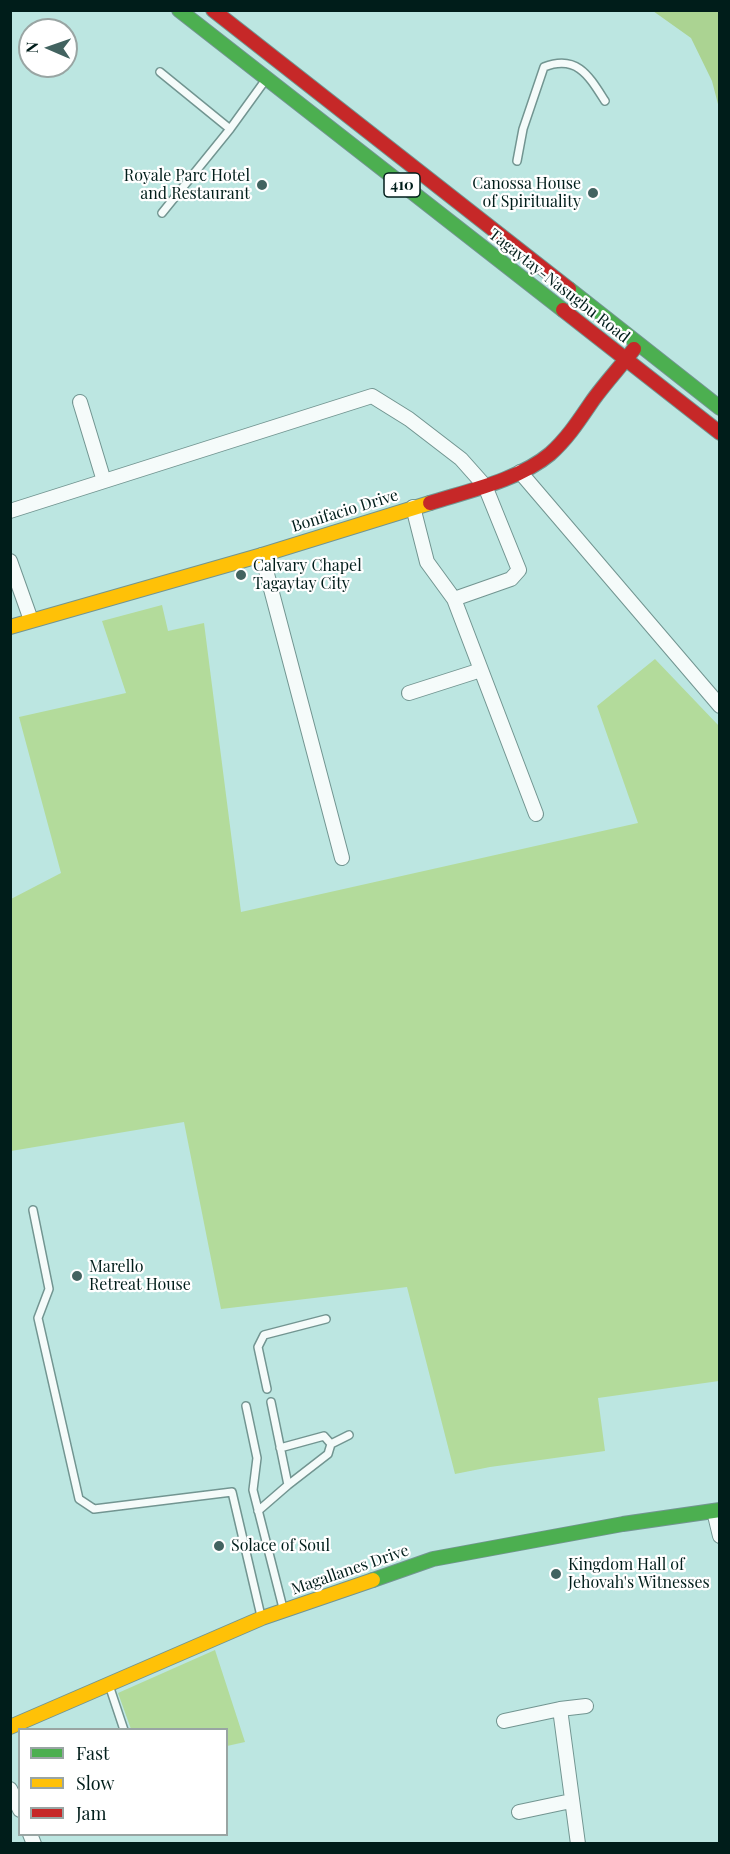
<!DOCTYPE html>
<html>
<head>
<meta charset="utf-8">
<style>
  body { margin:0 }
  #map { position:relative; width:730px; height:1854px; overflow:hidden; background:#bce6e1; font-family:"Playfair Display",serif }
  canvas { display:block }
  .frame { position:absolute; inset:0; border:12px solid #001d1a; pointer-events:none }
  .legend { position:absolute; left:18px; top:1728px; width:210px; height:108px; box-sizing:border-box; background:#fff; border:2px solid #99a5a3; margin:0; padding:8px 10px; list-style:none; font-size:18px; color:#001d1a }
  .legend li { display:flex; align-items:center; gap:12px; height:30px }
  .legend b { width:30px; border:2px solid #99a5a3 }
  .north { position:absolute; left:18px; top:18px; width:60px; height:60px; box-sizing:border-box; background:#fff; border:2px solid #99a5a3; border-radius:50%; rotate:272deg; font-size:16px; font-weight:700; line-height:24px; text-align:center; color:#001d1a }
  .north::after { content:''; display:block; margin:auto; width:21px; height:27px; background:#426360; clip-path:polygon(50% 0,100% 100%,50% 72%,0 100%) }
</style>
</head>
<body>
<div id="map">
<canvas width="730" height="1854"></canvas>
<div class="frame"></div>
<ul class="legend">
<li><b style="height:8px;background:#4caf50"></b>Fast</li>
<li><b style="height:8px;background:#ffc107"></b>Slow</li>
<li><b style="height:8px;background:#c62828"></b>Jam</li>
</ul>
<div class="north">N</div>
</div>
<script>
const context = document.querySelector('canvas').getContext('2d');
context.lineJoin = 'round';
function fill(path, color) {
  context.fillStyle = color;
  context.fill(path, 'evenodd');
}
function stroke(path, color, width, dash) {
  context.strokeStyle = color;
  context.lineWidth = width;
  context.lineCap = dash ? 'butt' : 'round';
  context.setLineDash(dash || []);
  context.stroke(path);
}
function drawText(font, color, halo, rows, align = 'center') {
  context.font = font + ' "Playfair Display",serif';
  context.lineWidth = 4.5;
  context.setLineDash([]);
  context.textBaseline = 'middle';
  context.strokeStyle = halo;
  context.fillStyle = color;
  for (const [text, x, y, turn = 0] of rows) {
    context.save();
    context.translate(x, y);
    context.rotate((+turn || 0) * Math.PI / 180);
    context.textAlign = isNaN(turn) ? turn : align;
    if (halo) context.strokeText(text, 0, 0);
    context.fillText(text, 0, 0);
    context.restore();
  }
}
fill(new Path2D(`
  M162,605L168,631L204,623L241,912L638,823L597,706L655,659L719,726V1381L598,1398L605,1451L490,1467L455,1474L407,1287L221,1309L184,1122L11,1151V899L61,873L19,717L126,693L102,621Z
  M215,1650L245,1742L227,1746L226,1730L131,1729L118,1693Z`), '#b3db9b');
fill(new Path2D(`
  M653,11H719V108L712,81L691,38Z`), '#abd392');
const lane = new Path2D(`
  M160,72L230,129
  M517,161L523,129L544,67C577,54 589,76 605,101
  M162,213L230,129L264,82
  M33,1210L49,1289L38,1318L79,1499L94,1509L232,1492L261,1616
  M267,1389L258,1347L264,1335L326,1319
  M271,1402L288,1485
  M246,1406L257,1458L253,1490L283,1608
  M331,1444L349,1435
  M258,1511L288,1485L328,1454L331,1444L324,1436L280,1448
  M109,1685L124,1730`);
const street = new Path2D(`
  M80,402L104,481
  M520,472L720,706
  M413,507L427,562L454,599L536,814
  M10,511L372,396L409,419L461,459L485,486L519,570L511,579L454,599
  M262,555L342,858
  M10,561L31,620
  M409,693L481,670
  M714,1511L720,1536
  M560,1709L578,1844
  M504,1721L560,1709L586,1706
  M10,1789L20,1810
  M519,1812L571,1801
  M30,1834L34,1844`);
const fast = new Path2D(`
  M179,10L563,310
  M569,289L720,408
  M373,1580L433,1559L623,1524L720,1510`);
const slow = new Path2D(`
  M10,627L262,555L430,503
  M10,1727L262,1618L373,1580`);
const jam = new Path2D(`
  M213,10L569,289
  M563,310L720,433
  M430,503C468,491 519,480 550,454C568,438 580,419 593,400C606,382 621,366 634,349`);
stroke(lane, '#729591', 10);
stroke(street, '#729591', 16);
stroke(fast, '#729591', 16);
stroke(slow, '#729591', 16);
stroke(jam, '#729591', 16);
stroke(lane, '#f5fbfa', 7);
stroke(street, '#f5fbfa', 14);
stroke(fast, '#4caf50', 14);
stroke(slow, '#ffc107', 14);
stroke(jam, '#c62828', 14);
for (const [x, y, r, color] of [
  [262,185,6,"#426360"],
  [593,193,6,"#426360"],
  [241,575,6,"#426360"],
  [77,1276,6,"#426360"],
  [219,1546,6,"#426360"],
  [556,1574,6,"#426360"]
]) {
  const dot = new Path2D();
  dot.arc(x, y, r, 0, 2 * Math.PI);
  context.fillStyle = color;
  context.fill(dot);
  stroke(dot, '#fff', 2);
}
for (const [x, y, w] of [
  [402,185,36]
]) {
  const box = new Path2D();
  box.roundRect(x - w / 2, y - 12, w, 24, 4.5);
  context.fillStyle = '#fff';
  context.fill(box);
  stroke(box, '#001d1a', 1.5);
}
drawText('bold 15px', '#001d1a', null, [
  ["410",402,185]
]);
drawText('16px', '#001d1a', '#fff', [
  ["Royale Parc Hotel",250,176,"right"],
  ["and Restaurant",250,194,"right"],
  ["Canossa House",581,184,"right"],
  ["of Spirituality",581,202,"right"],
  ["Calvary Chapel",253,566],
  ["Tagaytay City",253,584],
  ["Marello",89,1267],
  ["Retreat House",89,1285],
  ["Solace of Soul",231,1546],
  ["Kingdom Hall of",568,1565],
  ["Jehovah's Witnesses",568,1583]
], 'left');
drawText('16px', '#001d1a', '#fff', [
  ["Tagaytay-Nasugbu Road",559,286,38],
  ["Bonifacio Drive",345,511,-17],
  ["Magallanes Drive",350,1570,-19]
]);
</script>
</body>
</html>
